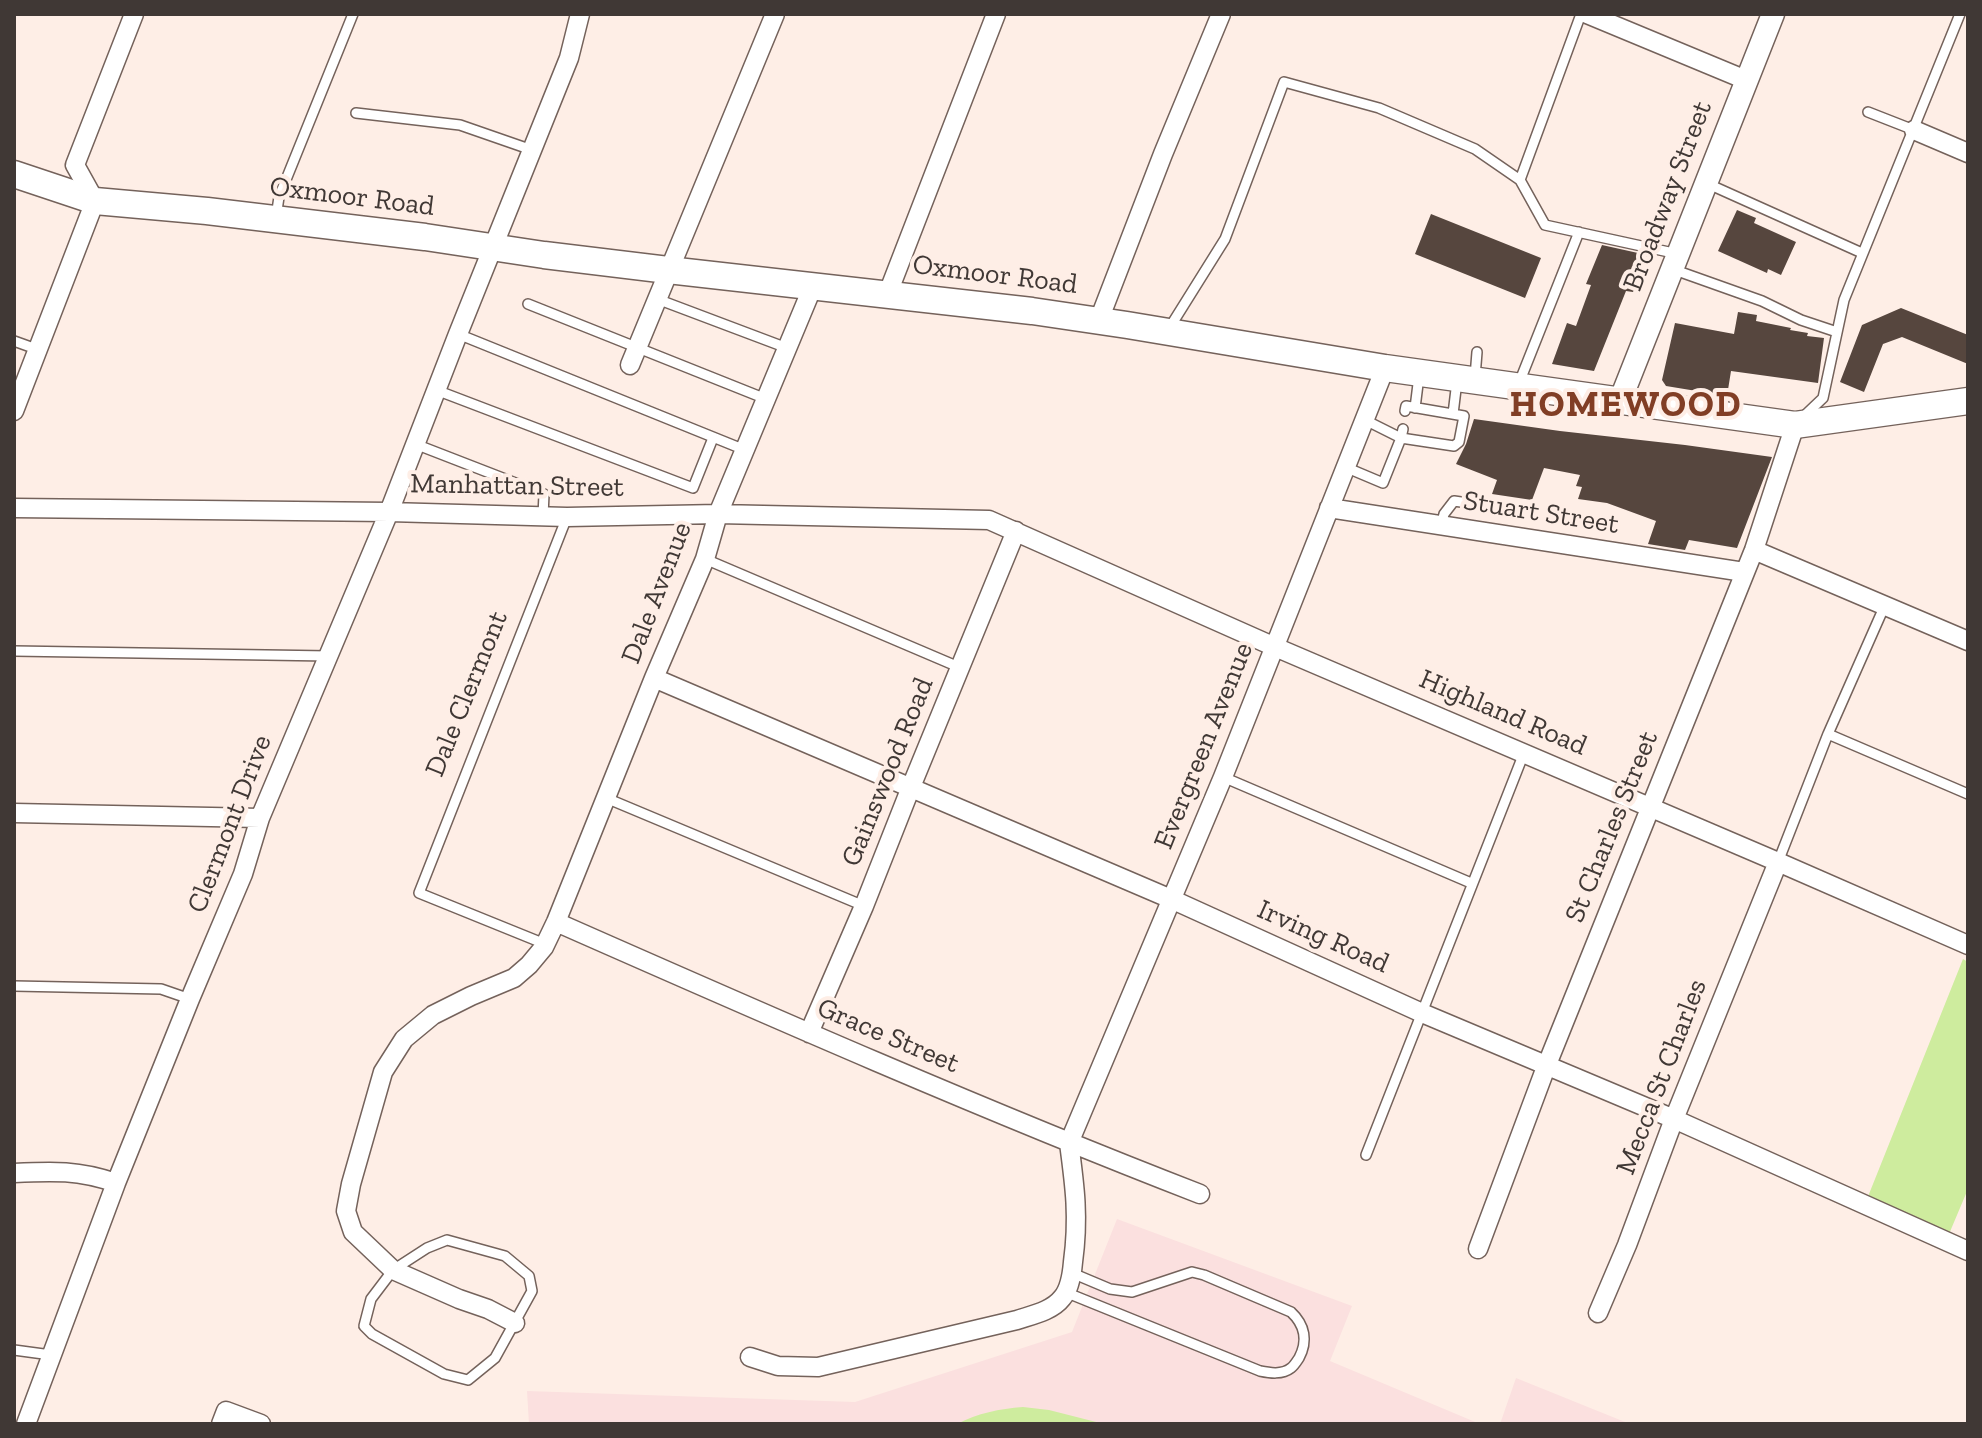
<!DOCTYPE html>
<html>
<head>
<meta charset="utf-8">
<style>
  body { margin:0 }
  #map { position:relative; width:1982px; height:1438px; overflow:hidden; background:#feeee6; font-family:"Zilla Slab",serif }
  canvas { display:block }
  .frame { position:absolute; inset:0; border:16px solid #403835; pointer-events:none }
</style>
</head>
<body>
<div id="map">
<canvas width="1982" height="1438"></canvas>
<div class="frame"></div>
</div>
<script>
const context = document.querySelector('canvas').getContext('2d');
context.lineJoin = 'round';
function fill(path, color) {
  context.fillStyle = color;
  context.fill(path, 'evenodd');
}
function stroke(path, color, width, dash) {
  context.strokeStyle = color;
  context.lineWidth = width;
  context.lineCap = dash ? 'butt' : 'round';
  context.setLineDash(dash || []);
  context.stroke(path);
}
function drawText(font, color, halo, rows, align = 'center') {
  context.font = font + ' "Zilla Slab",serif';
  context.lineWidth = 8;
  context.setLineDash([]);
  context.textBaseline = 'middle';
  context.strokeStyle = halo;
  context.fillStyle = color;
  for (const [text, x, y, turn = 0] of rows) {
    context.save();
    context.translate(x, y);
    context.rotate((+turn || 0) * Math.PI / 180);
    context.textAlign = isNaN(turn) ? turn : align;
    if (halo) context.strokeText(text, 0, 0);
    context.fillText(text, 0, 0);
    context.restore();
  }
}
fill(new Path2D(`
  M1117,1219L1352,1306L1330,1361L1480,1424H529L527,1391L855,1402L1072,1332Z
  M1516,1378L1630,1424H1500Z`), '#fbe0df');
fill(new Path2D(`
  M1963,959L1968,962V1189L1949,1234L1867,1199Z
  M1023,1407L1049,1410L1104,1424H957C978,1413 999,1409 1023,1407Z`), '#ceec9e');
fill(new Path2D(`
  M1737,210L1756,218L1754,223L1796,242L1781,275L1768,269L1767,273L1718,251Z
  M1431,214L1541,258L1525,298L1415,254Z
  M1602,245L1647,255L1633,292L1626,291L1594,371L1552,364L1567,323L1576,326L1591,285L1586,284Z
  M1901,308L1968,335V364L1902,337L1883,344L1864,392L1840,382L1862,325Z
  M1738,312L1757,315L1756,321L1791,328L1790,330L1808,333L1807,336L1824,338L1818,383L1731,371L1727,396L1666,386L1662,380L1675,323L1734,334Z
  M1474,419L1560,431L1685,445L1772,457L1737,548L1689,540L1685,550L1648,544L1656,521L1607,503L1578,499L1582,487L1576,486L1580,475L1544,468L1532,500L1492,494L1497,480L1456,464L1466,444Z`), '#56463e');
const service = new Path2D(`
  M1868,112L1914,130
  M356,113L460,125L532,150
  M1520,180L1581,14
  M1706,183L1862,253
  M276,217L279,197L353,14
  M1672,269L1762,301L1801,320L1837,332
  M657,299L787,348
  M528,304L766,399
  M1170,327L1225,239L1284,82L1379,108L1475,149L1520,180L1545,225L1678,254
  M458,334L745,450
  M14,341L39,350
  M1475,377L1477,352
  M1519,383L1579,232
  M436,390L693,488L713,438
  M1415,408L1419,376
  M1453,414L1457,381
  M1803,417L1823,398L1844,300L1960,14
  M1365,420L1401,438L1403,429
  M415,444L544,494L543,516
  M1345,467L1383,483L1401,438L1454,446L1459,442L1464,416L1406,406L1405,411
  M1441,526L1444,514L1454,501L1510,509
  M705,559L961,668
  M14,651L329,656
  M1828,734L1968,794
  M1223,777L1471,883
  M606,798L864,906
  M1778,862L1828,734L1885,605
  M545,944L419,893L567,517
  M14,986L161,989L190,999
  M1366,1155L1524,753
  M447,1240L505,1256L529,1276L532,1291L495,1358L468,1380L444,1374L372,1334L364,1326L371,1299L393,1270L427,1248Z
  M1065,1292L1260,1371C1270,1373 1282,1375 1291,1368C1294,1366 1297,1361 1299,1358C1308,1341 1305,1325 1291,1312L1204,1275L1192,1272L1132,1292L1110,1289L1072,1273
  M14,1350L51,1355`);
const minor = new Path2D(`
  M1587,14L1746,80
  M1914,130L1968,153
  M888,293L996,14
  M1099,320L1163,154L1221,14
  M630,365L775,14
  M14,411L95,201L75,165L134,14
  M14,508L389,512L567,517L718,514L989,520L1275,647L1778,862L1968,945
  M1329,508L1744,572
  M1754,550L1968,641
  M654,678L1171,899L1422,1013L1674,1119L1968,1251
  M14,813L260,818
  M556,922C769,1016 983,1110 1200,1194
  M809,1033L864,906L911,787L1016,531
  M1069,1143L1223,777L1385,368
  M14,1173C53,1171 79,1170 116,1183
  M1478,1249L1546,1067L1754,550L1795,425
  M1598,1313L1627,1245L1674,1119L1778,862
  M515,1323L488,1309L459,1299L393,1270L353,1232L346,1211L351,1184L383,1072L404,1039L433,1015L471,996L514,978L529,965L544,947L556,922L654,678L705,559L718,514L813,286
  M750,1357L778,1366L818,1367L1017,1320C1032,1315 1052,1311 1062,1298C1070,1289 1072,1274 1073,1262C1079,1218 1075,1187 1069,1143
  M26,1424L116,1183L190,999L243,874L260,818L389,512L458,334L569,58L580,14
  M221,1424L226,1411L261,1424`);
const tertiary = new Path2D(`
  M1620,401L1773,14`);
const secondary = new Path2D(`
  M14,174L95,201L207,211L425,237L544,255L668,270L1032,311L1127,325L1385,368L1795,425L1968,401`);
stroke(service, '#74625b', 12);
stroke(minor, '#74625b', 21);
stroke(tertiary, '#74625b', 25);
stroke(secondary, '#74625b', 29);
stroke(service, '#fff', 9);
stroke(minor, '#fff', 18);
stroke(tertiary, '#fff', 22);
stroke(secondary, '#fff', 26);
drawText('28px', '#403835', '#feeee6', [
  ["Broadway Street",1668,196,-69],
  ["Oxmoor Road",352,197,7],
  ["Oxmoor Road",995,275,7],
  ["Manhattan Street",517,486,1],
  ["Stuart Street",1541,513,9],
  ["Dale Avenue",657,593,-69],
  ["Dale Clermont",467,694,-68],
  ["Highland Road",1503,713,23],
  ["Evergreen Avenue",1204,746,-68],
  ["Gainswood Road",888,772,-68],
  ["Clermont Drive",230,824,-69],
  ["St Charles Street",1612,827,-68],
  ["Irving Road",1323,937,24],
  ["Grace Street",888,1036,23],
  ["Mecca St Charles",1662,1077,-69]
]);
context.letterSpacing = '2px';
drawText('bold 36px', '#813e25', '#feeee6', [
  ["HOMEWOOD",1626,406]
]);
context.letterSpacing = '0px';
</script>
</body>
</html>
